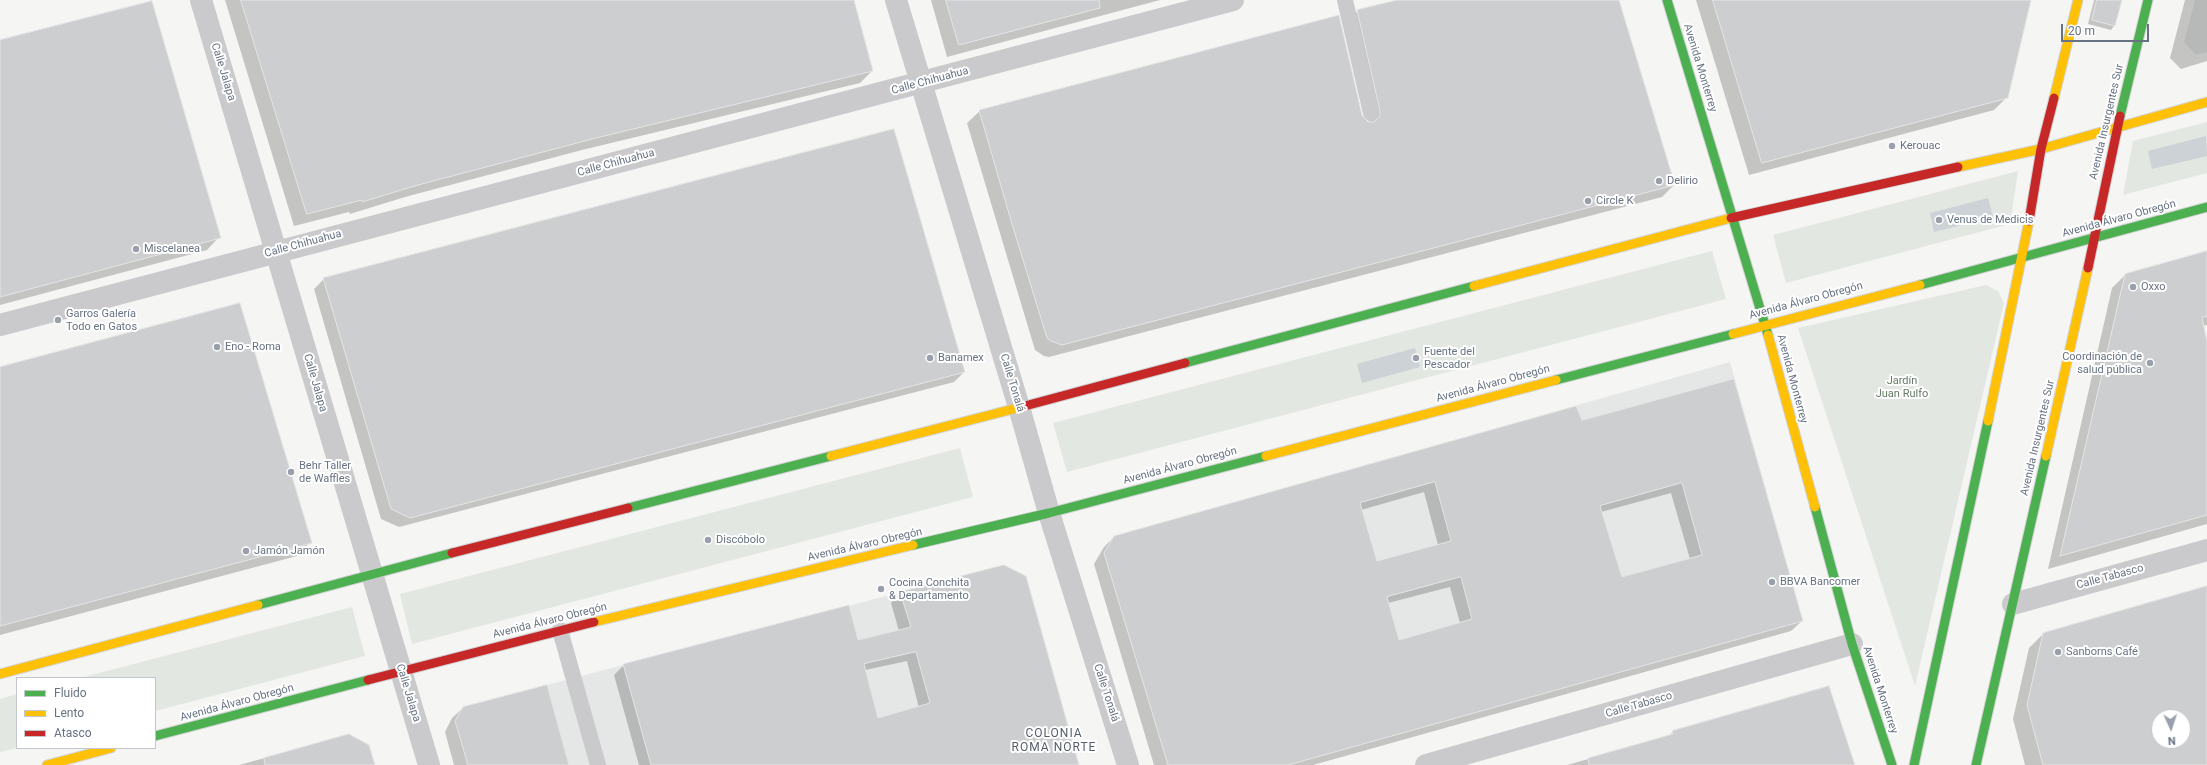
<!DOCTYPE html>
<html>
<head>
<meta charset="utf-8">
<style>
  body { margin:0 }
  #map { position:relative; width:2207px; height:765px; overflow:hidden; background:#f5f5f4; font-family:Roboto,sans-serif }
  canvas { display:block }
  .legend { position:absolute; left:16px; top:677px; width:140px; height:72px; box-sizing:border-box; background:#fff; border:1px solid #c2c7cd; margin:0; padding:5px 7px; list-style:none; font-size:12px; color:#677283 }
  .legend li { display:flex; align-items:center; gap:8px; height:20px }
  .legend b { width:20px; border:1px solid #c2c7cd }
  .north { position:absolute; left:2151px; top:709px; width:40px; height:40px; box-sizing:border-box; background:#fff; border:1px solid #c2c7cd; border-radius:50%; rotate:177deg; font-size:11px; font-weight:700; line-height:16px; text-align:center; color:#677283 }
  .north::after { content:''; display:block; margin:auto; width:14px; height:18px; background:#99a0ab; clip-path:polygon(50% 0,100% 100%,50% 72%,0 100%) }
  .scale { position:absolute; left:2061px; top:24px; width:88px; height:18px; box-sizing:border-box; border:2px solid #677283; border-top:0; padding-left:5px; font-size:12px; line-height:14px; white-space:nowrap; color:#677283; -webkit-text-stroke:3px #fff; paint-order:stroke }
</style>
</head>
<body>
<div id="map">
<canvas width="2207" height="765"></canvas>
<ul class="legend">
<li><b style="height:5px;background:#4caf50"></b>Fluido</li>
<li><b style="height:5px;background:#ffc107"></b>Lento</li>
<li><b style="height:5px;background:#c62828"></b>Atasco</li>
</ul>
<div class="north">N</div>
<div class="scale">20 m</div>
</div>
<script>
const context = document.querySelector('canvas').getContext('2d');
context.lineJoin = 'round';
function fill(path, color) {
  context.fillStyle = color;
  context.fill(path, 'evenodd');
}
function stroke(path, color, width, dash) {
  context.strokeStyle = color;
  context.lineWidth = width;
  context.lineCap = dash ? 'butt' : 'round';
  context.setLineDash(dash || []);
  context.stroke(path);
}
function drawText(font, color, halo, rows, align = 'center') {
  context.font = font + ' Roboto,sans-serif';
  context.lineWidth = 4;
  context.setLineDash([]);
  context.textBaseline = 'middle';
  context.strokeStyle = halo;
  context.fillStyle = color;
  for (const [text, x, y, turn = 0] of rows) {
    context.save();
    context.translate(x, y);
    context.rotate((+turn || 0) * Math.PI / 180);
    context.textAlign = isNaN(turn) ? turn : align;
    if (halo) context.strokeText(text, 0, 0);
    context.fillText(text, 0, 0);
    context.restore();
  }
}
fill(new Path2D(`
  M2195,0H2207V52L2196,55L2184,42Z
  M1730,362L1778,534L1247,682L1131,641L1104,553L1114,536Z
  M1004,565L1026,576L1051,666L929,765H569L563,744L502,732L461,743L455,721L463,707Z`), '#e5e7e7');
fill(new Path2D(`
  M2207,122V173L2123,195L2133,141Z
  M2018,171L2010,224L1786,283L1773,235Z
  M1712,251L1726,299L1067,472L1053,423Z
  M1986,285L1998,291L2004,303L1915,686L1798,328Z
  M960,448L973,497L412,644L400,594Z
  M352,607L365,656L155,711V678H80Z
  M17,694V748L0,752V699Z`), '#e3e7e2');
fill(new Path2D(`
  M2206,136L2207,156L2152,169L2148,151Z
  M1988,198L1993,217L1934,232L1930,213Z
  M1415,348L1420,367L1362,383L1357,364Z`), '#ccd2d6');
fill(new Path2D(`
  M225,0H853L872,71L860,83L582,150L405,197L350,214L349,212L294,226Z
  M931,0H1160L947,57Z
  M1401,0H1618L1674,185L1662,197L1049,357L1044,356L1035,350L967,123L980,111L1361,116L1369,124L1345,24L1358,11Z
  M1696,0H2031L2007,97L1994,110L1749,175Z
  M2094,0H2121L2114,26L2111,30L2088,24Z
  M2185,0H2207V61L2181,69L2170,58Z
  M0,41L219,237L207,250L0,305Z
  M2207,253V325L2203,326L2207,345V524L2048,569L2112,288L2125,275Z
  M324,279L964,372L954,382L399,527L381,519L314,289Z
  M0,368L310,542L297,556L0,635Z
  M1733,380L1802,621L1791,631L1313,765H1154L1094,564L1104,547L1115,536L1581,421ZM1424,492L1438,545L1376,562L1361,510ZM1671,493L1690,559L1621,577L1601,512ZM1450,587L1460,623L1399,641L1388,603Z
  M1004,566L1078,765H639L614,675L624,665L857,641L899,631L891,603L900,593ZM907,661L919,708L877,719L865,670Z
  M2207,587V765H2025L2013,719L2029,648L2043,634ZM2159,717H2183V741H2159Z
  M463,708L568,765H454L445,732L452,718Z
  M1673,732L1854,765H1567L1667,737Z
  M349,735L374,765H239Z`), '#0003');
const building = new Path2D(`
  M241,0H854L873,71L596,138L418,185L362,202V200L307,214Z
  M946,0H1099L1100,8L959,45Z
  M1397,0H1619L1675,185L1062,345L1051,341L1047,338L1012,224L979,110L1339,15L1362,115L1368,122H1374L1380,116V111L1357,10Z
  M1713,0H2031L2008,98L1762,163Z
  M2097,0H2122L2115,26L2092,20Z
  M152,1L221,238L0,297V40Z
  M894,129L965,372L410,518L391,509L323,278Z
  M2207,251V316L2202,318L2207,341V515L2060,556L2125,274Z
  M240,303L312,543L0,626V367Z
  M1734,379L1803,621L1288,765H1168L1104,553L1114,536L1576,406L1582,420ZM1435,482L1451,541L1377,561L1360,503ZM1682,483L1702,555L1622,577L1600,506ZM1461,577L1472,619L1399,640L1387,597Z
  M1004,565L1026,576L1079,765H651L623,664L849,605L858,640L911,627L900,592ZM916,652L930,703L878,718L864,664Z
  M2207,586V765H2043L2027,705L2043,633ZM2159,717H2183V741H2159Z
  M547,685L569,765H468L455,721L463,707Z
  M1829,686L1855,765H1589L1588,758L1673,734L1672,731Z
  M349,734L369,745L375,765H265L264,758Z`);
fill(building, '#cdced0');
stroke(building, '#e4e4e4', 1);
const fast = new Path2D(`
  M1667,0L1768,335
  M2120,116L2148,0
  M1920,285L2207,207
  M1185,363L1474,286
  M1556,380L1733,334
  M1815,507L1852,644L1892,765
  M628,508L831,456
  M913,545L1049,513L1266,456
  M258,605L452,553
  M155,736L368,680
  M1914,765L1988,421
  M1976,765L2046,456`);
const slow = new Path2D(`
  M2054,98L2078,0
  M1958,167L2041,149L2207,102
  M1474,286L1731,218
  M1733,334L1920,285
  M1768,335L1815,507
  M1988,421L2029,221
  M831,456L1021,407
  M1266,456L1556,380
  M2046,456L2088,268
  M594,622L913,545
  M0,674L258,605
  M47,765L111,748`);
const jam = new Path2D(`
  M1731,218L1958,167
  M2029,221L2041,149L2054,98
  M2088,268L2120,116
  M1021,407L1185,363
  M452,553L628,508
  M368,680L594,622`);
stroke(fast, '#d2d3d4', 11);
stroke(slow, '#d2d3d4', 11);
stroke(jam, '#d2d3d4', 11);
stroke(new Path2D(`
  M1345,0L1371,113
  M560,630L598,765`), '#cacacc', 16);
stroke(new Path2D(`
  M201,0L429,765
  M896,0L1019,407L1049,513L1128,765
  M0,325C410,215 822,110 1233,0
  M2013,604L2207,550
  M1426,765L1852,644`), '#cacacc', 22);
stroke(fast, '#4caf50', 9);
stroke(slow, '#ffc107', 9);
stroke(jam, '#c62828', 9);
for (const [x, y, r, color] of [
  [1892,146,4,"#99a0ab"],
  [1659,181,4,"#99a0ab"],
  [1588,201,4,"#99a0ab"],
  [1939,220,4,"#99a0ab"],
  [136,249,4,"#99a0ab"],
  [2133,287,4,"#99a0ab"],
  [58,320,4,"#99a0ab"],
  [217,347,4,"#99a0ab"],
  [930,358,4,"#99a0ab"],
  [1416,358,4,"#99a0ab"],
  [2150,363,4,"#99a0ab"],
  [291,472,4,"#99a0ab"],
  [708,540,4,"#99a0ab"],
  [246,551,4,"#99a0ab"],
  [1772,582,4,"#99a0ab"],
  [881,589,4,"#99a0ab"],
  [2058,652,4,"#99a0ab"]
]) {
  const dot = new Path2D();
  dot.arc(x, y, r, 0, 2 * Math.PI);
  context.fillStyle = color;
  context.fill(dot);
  stroke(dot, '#fff', 1.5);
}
drawText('11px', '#677283', '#fff', [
  ["Avenida Monterrey",1700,68,73],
  ["Calle Jalapa",223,72,73],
  ["Calle Chihuahua",930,81,-15],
  ["Avenida Insurgentes Sur",2107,122,-77],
  ["Calle Chihuahua",616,163,-15],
  ["Avenida Álvaro Obregón",2119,219,-15],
  ["Calle Chihuahua",303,244,-15],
  ["Avenida Álvaro Obregón",1806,301,-15],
  ["Avenida Monterrey",1792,379,75],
  ["Calle Jalapa",315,383,74],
  ["Calle Tonalá",1012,383,73],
  ["Avenida Álvaro Obregón",1493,384,-15],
  ["Avenida Insurgentes Sur",2038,438,-77],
  ["Avenida Álvaro Obregón",1180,466,-15],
  ["Avenida Álvaro Obregón",865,545,-13],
  ["Calle Tabasco",2110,577,-15],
  ["Avenida Álvaro Obregón",550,621,-14],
  ["Avenida Monterrey",1880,690,72],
  ["Calle Jalapa",408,693,73],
  ["Calle Tonalá",1106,693,72],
  ["Avenida Álvaro Obregón",237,703,-15],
  ["Calle Tabasco",1639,705,-16]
]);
drawText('11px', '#677283', '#fff', [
  ["Kerouac",1900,146],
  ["Delirio",1667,181],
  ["Circle K",1596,201],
  ["Venus de Medicis",1947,220],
  ["Miscelanea",144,249],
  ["Oxxo",2141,287],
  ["Garros Galería",66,314],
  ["Todo en Gatos",66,327],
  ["Eno - Roma",225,347],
  ["Fuente del",1424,352],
  ["Pescador",1424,365],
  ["Coordinación de",2142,357,"right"],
  ["salud pública",2142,370,"right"],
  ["Banamex",938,358],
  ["Behr Taller",299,466],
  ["de Waffles",299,479],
  ["Discóbolo",716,540],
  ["Jamón Jamón",254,551],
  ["BBVA Bancomer",1780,582],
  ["Cocina Conchita",889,583],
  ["& Departamento",889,596],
  ["Sanborns Café",2066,652]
], 'left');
drawText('11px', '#667b65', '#fff', [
  ["Jardín",1902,381],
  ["Juan Rulfo",1902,394]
]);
context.letterSpacing = '1px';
drawText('12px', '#545d69', '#fff', [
  ["COLONIA",1054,734],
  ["ROMA NORTE",1054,748]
]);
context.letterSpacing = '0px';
</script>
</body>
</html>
